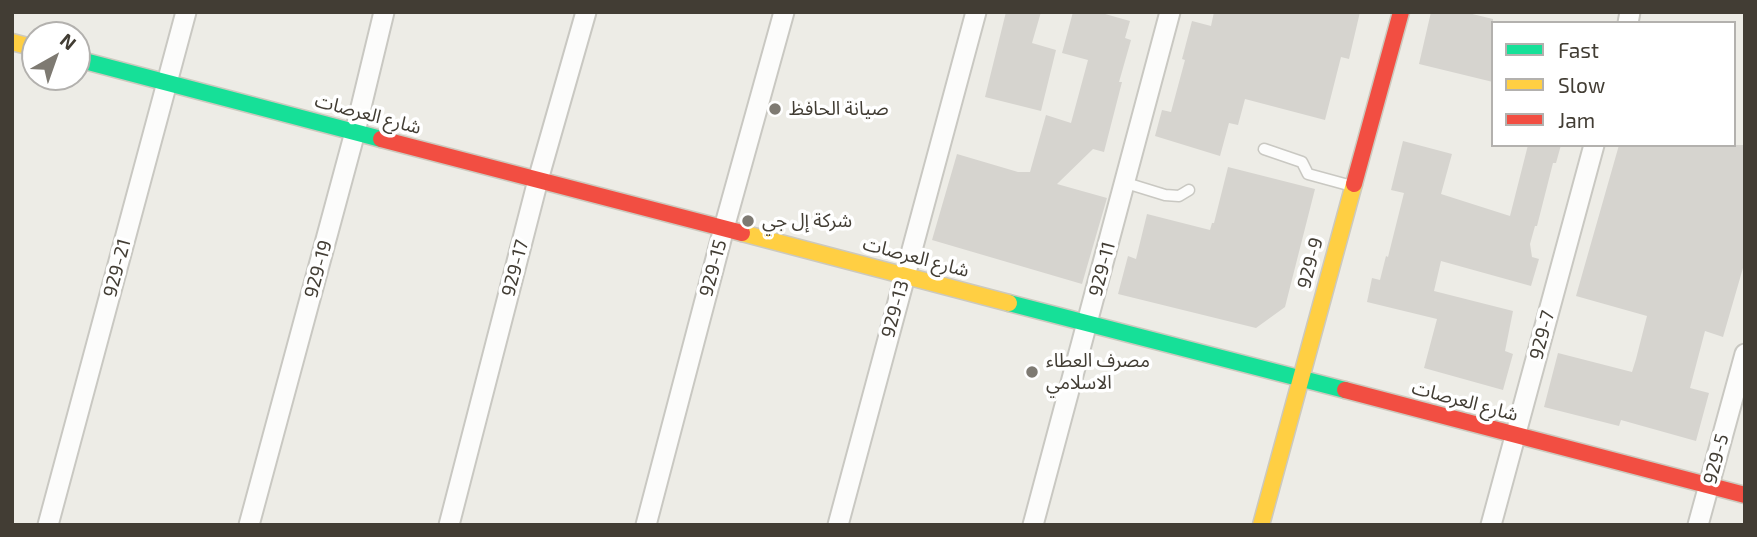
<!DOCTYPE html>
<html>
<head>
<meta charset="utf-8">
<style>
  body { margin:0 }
  #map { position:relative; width:1757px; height:537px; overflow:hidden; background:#edece6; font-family:"Exo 2",sans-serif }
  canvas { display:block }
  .frame { position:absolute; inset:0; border:14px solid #423d34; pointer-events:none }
  .legend { position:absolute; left:1491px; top:21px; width:245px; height:126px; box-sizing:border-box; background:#fff; border:2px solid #b3b1ae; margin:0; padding:9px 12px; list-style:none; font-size:21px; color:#423d34 }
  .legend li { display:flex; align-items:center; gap:14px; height:35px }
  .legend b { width:35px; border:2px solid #b3b1ae }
  .north { position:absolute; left:21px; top:21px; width:70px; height:70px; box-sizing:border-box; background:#fff; border:2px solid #b3b1ae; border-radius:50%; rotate:40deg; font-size:19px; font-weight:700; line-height:28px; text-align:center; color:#423d34 }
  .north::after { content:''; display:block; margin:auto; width:24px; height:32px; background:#7e7a72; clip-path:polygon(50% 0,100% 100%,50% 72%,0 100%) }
</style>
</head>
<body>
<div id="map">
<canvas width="1757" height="537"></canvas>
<div class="frame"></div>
<ul class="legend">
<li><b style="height:9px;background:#16e098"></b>Fast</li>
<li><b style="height:9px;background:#ffcf43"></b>Slow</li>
<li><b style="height:9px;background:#f24e42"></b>Jam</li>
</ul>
<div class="north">N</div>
</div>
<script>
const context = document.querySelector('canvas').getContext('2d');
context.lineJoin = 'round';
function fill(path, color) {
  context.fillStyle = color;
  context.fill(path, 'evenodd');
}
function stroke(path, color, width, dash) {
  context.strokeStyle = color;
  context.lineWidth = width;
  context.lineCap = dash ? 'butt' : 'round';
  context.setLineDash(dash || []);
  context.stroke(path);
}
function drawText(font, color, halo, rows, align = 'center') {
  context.font = font + ' "Exo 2","Noto Sans Arabic",sans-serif';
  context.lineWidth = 7;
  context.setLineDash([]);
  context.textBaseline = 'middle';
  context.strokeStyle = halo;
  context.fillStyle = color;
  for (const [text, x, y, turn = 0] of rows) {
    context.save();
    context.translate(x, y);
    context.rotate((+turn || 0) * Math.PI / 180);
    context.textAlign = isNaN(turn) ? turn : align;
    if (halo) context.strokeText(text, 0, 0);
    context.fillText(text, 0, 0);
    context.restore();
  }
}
fill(new Path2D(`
  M1006,12H1041L1032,43L1056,50L1041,111L985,97Z
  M1073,12H1098L1130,21L1125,38L1131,40L1119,82H1122L1104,152L1093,149L1057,184L1107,198L1082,284L932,240L957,154L1018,172H1030L1046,115L1071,123L1088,60L1062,53Z
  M1214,12H1360L1349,59L1341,57L1325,120L1245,99L1238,125L1229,123L1220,156L1155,136L1162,110L1171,112L1185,60L1182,59L1192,21L1211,26Z
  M1431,12H1464L1493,19V82L1419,64Z
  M1403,141L1452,154L1441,194L1510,216L1528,145H1561L1556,163H1553L1537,226H1535L1530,244L1532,257L1539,259L1531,286L1441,261L1434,291L1513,311L1505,351L1513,354L1503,390L1424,368L1437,319L1367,302L1372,278L1380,280L1386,256L1388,257L1404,193L1391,190Z
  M1619,145H1745V261L1723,337L1705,331L1690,388L1709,393L1696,441L1621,420L1619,426L1544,407L1558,353L1632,372L1636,359L1647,316L1576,296Z
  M1228,167L1315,189L1285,307L1256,328L1118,294L1128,256L1136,259L1147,214L1210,230L1212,223H1214Z`), '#d6d4cf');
const lane = new Path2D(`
  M1264,149L1302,162L1308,174L1352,186
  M1126,183L1165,195L1179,196L1189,190`);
const street = new Path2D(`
  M1628,23L1630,12
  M48,525L186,12
  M249,525L355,132L384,12
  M449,525L538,180L586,12
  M646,525L724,228L784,12
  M838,525L976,12
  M1033,525L1170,12
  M1491,525L1594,145
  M1698,525L1745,354`);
const fast = new Path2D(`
  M77,59L381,139
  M1009,303L1345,390`);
const slow = new Path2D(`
  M12,42L35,48
  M742,233L1009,303
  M1261,525L1354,184`);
const jam = new Path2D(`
  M381,139L742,233
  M1354,184L1401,12
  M1345,390L1745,495`);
stroke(lane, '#c9c8c2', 13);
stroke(street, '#c9c8c2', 23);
stroke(fast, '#ccc9be', 19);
stroke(slow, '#ccc9be', 19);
stroke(jam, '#ccc9be', 19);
stroke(lane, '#fcfcfb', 10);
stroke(street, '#fcfcfb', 19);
stroke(fast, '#16e098', 16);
stroke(slow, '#ffcf43', 16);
stroke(jam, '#f24e42', 16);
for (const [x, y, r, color] of [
  [775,109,7,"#7e7a72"],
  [748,221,7,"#7e7a72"],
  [1032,372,7,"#7e7a72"]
]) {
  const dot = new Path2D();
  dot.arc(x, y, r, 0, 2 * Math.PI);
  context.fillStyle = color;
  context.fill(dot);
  stroke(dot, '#fff', 2.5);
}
drawText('19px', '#423d34', '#fff', [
  ["صيانة الحافظ",789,109],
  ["شركة إل جي",762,221],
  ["مصرف العطاء",1046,361],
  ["الاسلامي",1046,383]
], 'left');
drawText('19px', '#423d34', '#fff', [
  ["شارع العرصات",368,114,15],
  ["شارع العرصات",916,257,15],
  ["929-9",1310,263,-75],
  ["929-21",117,268,-75],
  ["929-17",515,268,-75],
  ["929-15",713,268,-75],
  ["929-19",318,269,-75],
  ["929-11",1102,269,-75],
  ["929-13",895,309,-75],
  ["929-7",1542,335,-75],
  ["شارع العرصات",1465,401,15],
  ["929-5",1716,459,-75]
]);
</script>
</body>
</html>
